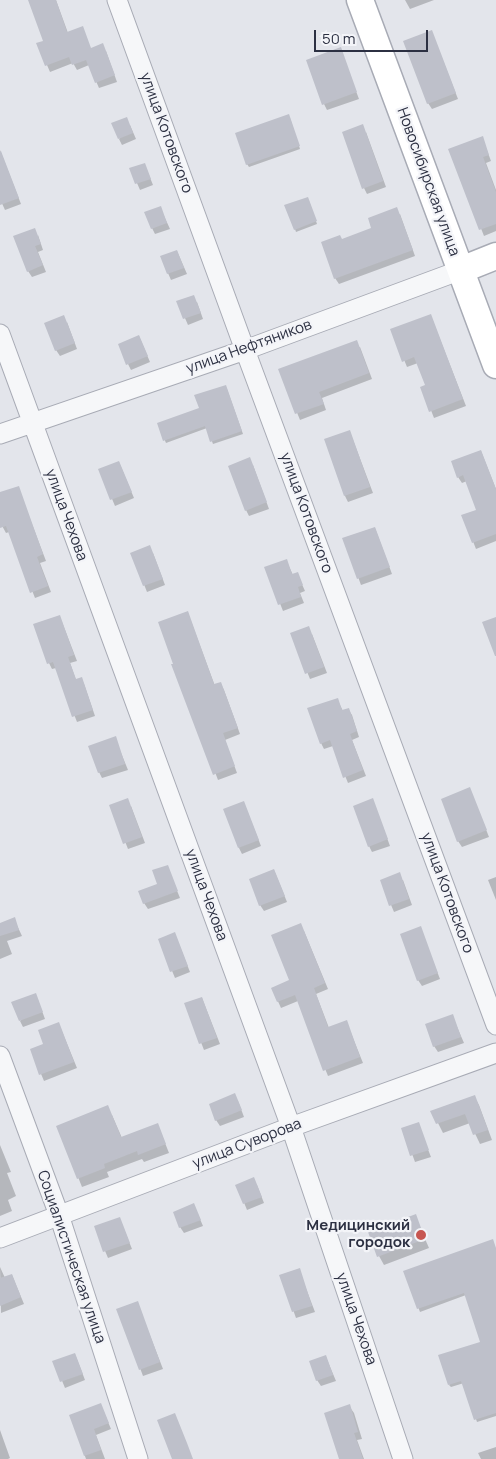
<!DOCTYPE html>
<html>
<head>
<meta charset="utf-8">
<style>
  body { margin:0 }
  #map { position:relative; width:496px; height:1459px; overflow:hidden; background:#e3e5eb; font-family:Manrope,sans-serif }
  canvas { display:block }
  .scale { position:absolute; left:314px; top:30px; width:114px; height:22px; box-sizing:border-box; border:2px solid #2c3042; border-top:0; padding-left:6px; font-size:15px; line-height:18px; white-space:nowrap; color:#2c3042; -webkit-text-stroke:4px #f3f4f8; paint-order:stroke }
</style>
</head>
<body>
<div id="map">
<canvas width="496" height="1459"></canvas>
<div class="scale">50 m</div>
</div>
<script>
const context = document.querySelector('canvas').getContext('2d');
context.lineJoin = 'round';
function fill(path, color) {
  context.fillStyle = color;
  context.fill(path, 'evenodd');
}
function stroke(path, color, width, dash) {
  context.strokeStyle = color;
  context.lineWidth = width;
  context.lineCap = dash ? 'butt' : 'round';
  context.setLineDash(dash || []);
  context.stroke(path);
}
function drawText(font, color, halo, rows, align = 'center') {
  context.font = font + ' Manrope,sans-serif';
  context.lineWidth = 4.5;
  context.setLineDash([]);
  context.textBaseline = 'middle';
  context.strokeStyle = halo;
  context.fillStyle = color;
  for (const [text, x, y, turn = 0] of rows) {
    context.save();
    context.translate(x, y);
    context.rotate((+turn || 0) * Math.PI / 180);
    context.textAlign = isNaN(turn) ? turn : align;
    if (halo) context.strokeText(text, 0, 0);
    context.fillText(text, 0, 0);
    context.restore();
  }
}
fill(new Path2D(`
  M32,0H56L68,33L91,49L106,51L117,82L99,88L89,65L77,70L73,63L50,72L38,44L44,42Z
  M405,0H434L410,9Z
  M432,32L458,99L432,109L428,103Z
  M340,49L359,99L327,110L324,104Z
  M290,118L300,149L249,167L247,164Z
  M130,125L136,139L122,145L119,139Z
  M366,132L386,187L367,194L364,188Z
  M482,137L491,161L486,163L496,190V231L484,236L450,150Z
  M0,150L21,204L5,210L0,199Z
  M131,169L147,170L153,185L140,190Z
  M309,201L317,224L296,232L295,229Z
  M160,207L170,229L155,234L152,228Z
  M400,214L415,256L339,284L335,278L342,240L373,229Z
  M38,235L43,250L38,252L46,272L32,277L28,271Z
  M177,251L187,274L171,280L161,257Z
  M178,302H197L203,319L188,325Z
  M431,316L466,406L434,418L422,387L426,386L418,363L407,367L392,330Z
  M67,322L77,349L60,356L56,350Z
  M139,336L150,362L131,370L128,364Z
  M360,347L372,379L322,398L326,410L300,420L280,370Z
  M227,389L243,434L213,444L207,428L166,443L158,424L200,409Z
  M350,432L373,493L348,502L345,496Z
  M481,451L496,489V541L476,549L463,516L478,510L467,481L462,483L458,477Z
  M119,462L134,498L115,506L100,470Z
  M253,465L269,509L249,516L246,510Z
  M18,487L46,561L40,563L51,592L35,598L9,532L6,533L0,522V494Z
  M375,528L392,574L361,585L344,539Z
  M153,553L165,585L147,592L132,554Z
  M286,560L293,575L297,573L305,591L300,593L304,603L283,611L266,568Z
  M188,613L215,686L221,684L224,690L240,734L225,740L237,773L218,780L174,664Z
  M62,622L77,661L70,663L76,680L81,678L84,684L95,716L77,722L56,668L52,669L49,663Z
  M292,634H312L327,673L310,679Z
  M337,699L343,711L348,709L352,715L359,737L352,740L366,776L348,783L333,746L324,749L321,743Z
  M115,738L128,770L102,778L99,772Z
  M470,789L489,837L462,847L458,841Z
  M373,800L390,846L372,852L369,846Z
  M244,803L261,846L242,854L239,848Z
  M111,806H131L145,843L128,849Z
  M167,866L180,898L148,909L144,903L159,885Z
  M274,870L287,902L264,911L260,905Z
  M496,877V900L488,880Z
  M403,880L412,905L394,912L381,881Z
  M14,919L22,936L7,941L12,954L0,959V924Z
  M420,928L440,979L422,986L418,980Z
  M304,931L328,989L316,994L329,1028H349L363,1063L328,1076L298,1001L281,1008L272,988L291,981Z
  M175,934L190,972L175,978L159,939Z
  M202,998L220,1044L204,1050L186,1004Z
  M38,1000L45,1019L23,1027L20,1021Z
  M452,1015L464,1043L438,1052L434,1046Z
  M59,1024L77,1068L44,1081L31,1050L44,1045Z
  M474,1096L479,1105L492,1140L480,1144L470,1123L443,1133L432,1111Z
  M238,1101L244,1117L220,1126L216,1120Z
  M112,1115L122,1138L158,1125L169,1153L144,1162L142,1159L107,1172L109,1177L82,1187L58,1127Z
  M418,1124L431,1157L415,1162L403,1129Z
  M0,1145L11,1172L7,1173L16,1196L8,1200L12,1211L0,1216Z
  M237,1185H257L264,1203L247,1210Z
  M194,1205L203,1226L184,1233L180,1227Z
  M415,1216L429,1248L384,1265L379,1256Z
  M120,1219L132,1249L108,1258L95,1227Z
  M496,1249V1416L477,1422L464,1383L451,1387L449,1385L482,1343L466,1295L420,1312L405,1272Z
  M0,1267L5,1278L12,1275L24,1304L1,1313Z
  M299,1270L315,1312L296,1318L281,1276Z
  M137,1302L163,1369L143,1376L118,1309Z
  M75,1354L85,1380L65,1388L54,1361Z
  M326,1357L336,1381L321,1386L317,1380Z
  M101,1405L111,1429L96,1435L105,1459H86L71,1416Z
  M349,1406L354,1413L362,1439L357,1440L364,1459H341Z
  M0,1430L10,1458L8,1459H0Z
  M496,1447V1459H481L478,1453Z`), '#0003');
fill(new Path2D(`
  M28,0H56L67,32L83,26L91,48L103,43L115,75L95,83L86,60L72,65L69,57L45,66L36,43L43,41Z
  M432,30L456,93L427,104L403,41Z
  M341,47L357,92L322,105L306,60Z
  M289,114L300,146L246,165L235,133Z
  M127,117L133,133L118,139L111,123Z
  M363,124L383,181L362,189L342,132Z
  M483,136L489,155L483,157L496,192V224L479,230L448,149Z
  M1,151L19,198L0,205V152Z
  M145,163L151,179L135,184L129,168Z
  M308,197L317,221L294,230L284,205Z
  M161,206L167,223L151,229L144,212Z
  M397,207L413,250L334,279L321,242L340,235L342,239L371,228L368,218Z
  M35,228L41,244L35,246L43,265L27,272L13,236Z
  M177,250L184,268L167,274L160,256Z
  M194,295L201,313L183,319L176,301Z
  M431,314L463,399L429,412L420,387L425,385L414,357L402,362L390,329Z
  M64,315L75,343L55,351L44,323Z
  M139,335L148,356L126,365L118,344Z
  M357,340L369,373L319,392L324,404L295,414L278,369Z
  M226,385L242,431L210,442L205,426L163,441L157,423L199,408L194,395Z
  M350,430L370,487L344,496L324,439Z
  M481,450L496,489V534L472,543L461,515L476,510L463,475L457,478L451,461Z
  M250,457L267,502L245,511L228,466Z
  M119,461L132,492L110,500L98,469Z
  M19,486L43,554L37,557L48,586L30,593L6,526L0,528V492Z
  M375,527L390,567L357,579L342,538Z
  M150,545L163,579L143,586L130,553Z
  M287,559L292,574L298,572L303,585L298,587L301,597L278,605L264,567Z
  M188,611L214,684L221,682L238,728L223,733L235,766L213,775L171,664H173L158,622Z
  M60,615L74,655L68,657L76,679L82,677L93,710L72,717L53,662L47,664L33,624Z
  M496,617V656H495L482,622Z
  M309,626L324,667L305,674L290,633Z
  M338,698L342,710L349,708L357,731L350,734L363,770L343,778L330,740L320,744L307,708Z
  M116,736L125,764L98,773L88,746Z
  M470,787L487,830L457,842L441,799Z
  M128,798L142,837L123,844L109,805Z
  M373,798L388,839L368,847L353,806Z
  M244,801L259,840L238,848L223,809Z
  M168,865L178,891L143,904L138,891L157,884L152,870Z
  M274,869L285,896L259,906L249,879Z
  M400,872L409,899L389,906L380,880Z
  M15,917L19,930L0,936V923Z
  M301,923L325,983L314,988L328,1027L347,1020L360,1057L323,1071L295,995L277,1002L271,988L289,980L271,935Z
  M421,926L438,973L417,981L400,934Z
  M175,932L188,966L170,972L158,939Z
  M36,993L43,1012L19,1021L11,1002Z
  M202,997L217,1038L199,1044L184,1003Z
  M453,1014L461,1037L433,1047L425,1024Z
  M59,1022L74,1062L39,1075L30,1049L43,1044L38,1030Z
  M235,1093L242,1110L215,1121L209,1104Z
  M475,1095L488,1130L473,1135L465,1114L436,1124L430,1111Z
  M108,1105L121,1137L158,1123L166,1144L138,1155L137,1151L104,1164L105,1168L77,1179L56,1126Z
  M419,1122L429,1150L410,1156L401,1128Z
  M254,1177L262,1197L243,1204L235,1185Z
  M194,1203L201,1220L179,1228L173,1212Z
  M416,1214L425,1239L377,1257L368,1232Z
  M120,1217L130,1243L103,1252L94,1226Z
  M493,1239L496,1248V1413L474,1420L461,1381L448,1385L438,1355L480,1342L464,1293L417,1309L403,1271Z
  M300,1268L312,1306L292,1312L279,1275Z
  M12,1274L21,1297L0,1306V1278Z
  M138,1301L160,1362L139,1370L116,1309Z
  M75,1353L83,1374L60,1382L52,1361Z
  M326,1355L333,1375L316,1381L309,1361Z
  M101,1403L109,1423L94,1429L101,1450L84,1456L69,1415Z
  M350,1404L358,1432L354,1433L363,1459H339L324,1413Z
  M175,1413L187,1443L193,1459H172L157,1420Z`), '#bec0ca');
const minor = new Path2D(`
  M117,0L245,350L496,1025
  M0,334L291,1127L403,1459
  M0,434L245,350L461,270
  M0,1056L59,1215L138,1459
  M0,1238L291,1127L496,1053`);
const secondary = new Path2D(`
  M360,0L496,365
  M461,270L496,256`);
stroke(minor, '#a8abb5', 21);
stroke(secondary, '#a8abb5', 29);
stroke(minor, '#f6f7f9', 19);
stroke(secondary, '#fff', 26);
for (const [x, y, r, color] of [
  [421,1235,6,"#c75651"]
]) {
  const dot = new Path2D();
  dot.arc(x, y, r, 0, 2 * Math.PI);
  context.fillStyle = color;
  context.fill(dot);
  stroke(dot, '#f3f4f8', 2);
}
drawText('15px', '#2c3042', '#f3f4f8', [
  ["улица Котовского",166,133,70],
  ["Новосибирская улица",428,182,70],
  ["улица Нефтяников",249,347,-20],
  ["улица Котовского",306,513,70],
  ["улица Чехова",66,515,70],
  ["улица Котовского",447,893,70],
  ["улица Чехова",206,895,70],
  ["улица Суворова",247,1144,-21],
  ["Социалистическая улица",71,1257,71],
  ["улица Чехова",356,1319,71]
]);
drawText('bold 15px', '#2c3042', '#f3f4f8', [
  ["Медицинский",410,1226],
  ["городок",410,1243]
], 'right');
</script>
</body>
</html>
